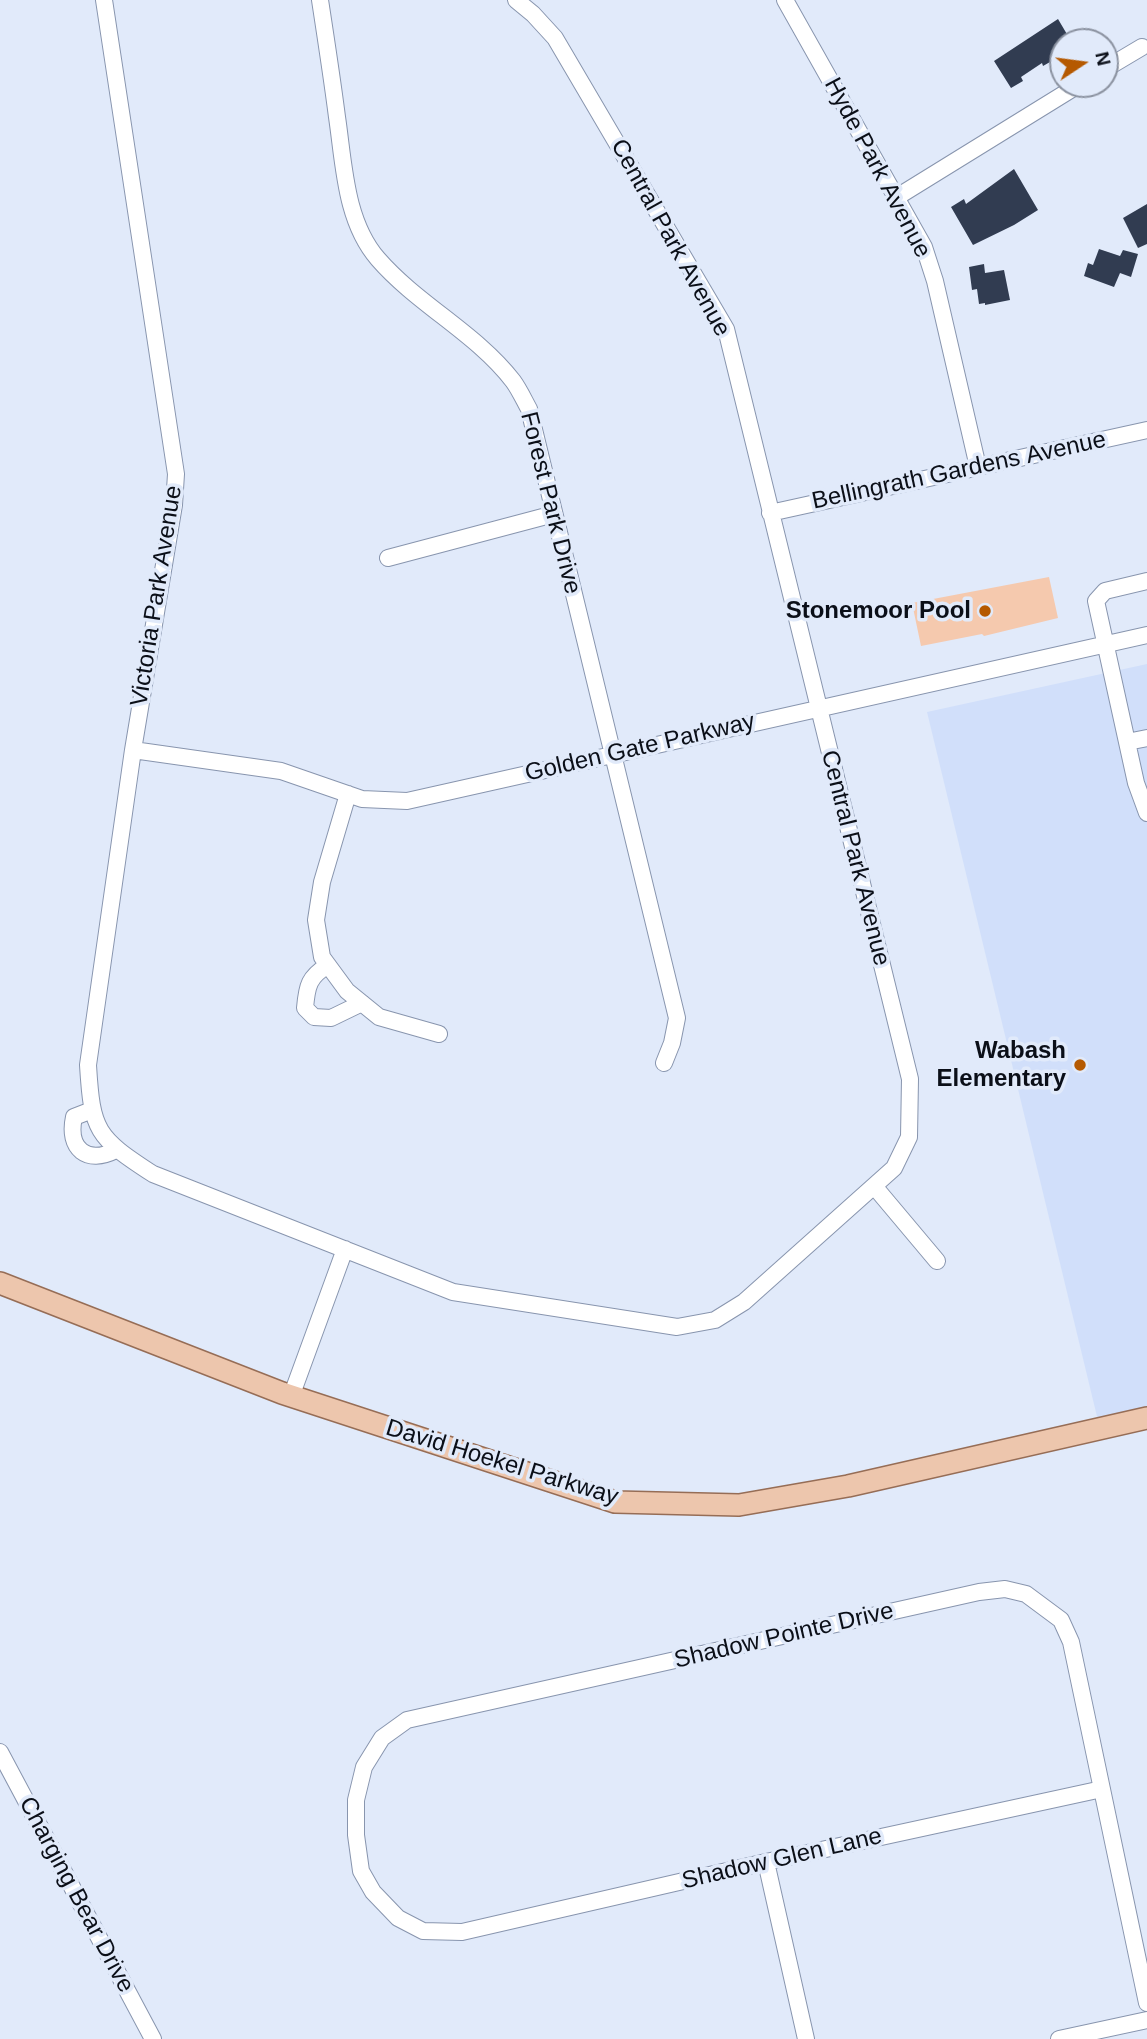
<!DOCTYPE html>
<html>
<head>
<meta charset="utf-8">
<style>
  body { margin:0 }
  #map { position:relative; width:1147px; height:2039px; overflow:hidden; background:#e1eafa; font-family:Helvetica,sans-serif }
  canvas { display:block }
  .north { position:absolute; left:1049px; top:28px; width:70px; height:70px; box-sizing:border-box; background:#e1eafa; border:2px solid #8b92a0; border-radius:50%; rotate:77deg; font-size:19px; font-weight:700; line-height:28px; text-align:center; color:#0b0f18 }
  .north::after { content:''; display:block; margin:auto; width:24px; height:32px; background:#b55900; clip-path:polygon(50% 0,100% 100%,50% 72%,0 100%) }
</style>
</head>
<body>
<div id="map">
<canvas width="1147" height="2039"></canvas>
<div class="north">N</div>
</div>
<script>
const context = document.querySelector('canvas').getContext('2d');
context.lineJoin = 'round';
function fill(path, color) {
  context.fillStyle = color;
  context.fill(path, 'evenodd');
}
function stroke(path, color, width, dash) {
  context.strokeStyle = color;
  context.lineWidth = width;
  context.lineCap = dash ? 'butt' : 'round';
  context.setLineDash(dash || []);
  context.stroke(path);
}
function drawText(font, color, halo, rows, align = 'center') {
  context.font = font + ' Helvetica,sans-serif';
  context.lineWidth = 7;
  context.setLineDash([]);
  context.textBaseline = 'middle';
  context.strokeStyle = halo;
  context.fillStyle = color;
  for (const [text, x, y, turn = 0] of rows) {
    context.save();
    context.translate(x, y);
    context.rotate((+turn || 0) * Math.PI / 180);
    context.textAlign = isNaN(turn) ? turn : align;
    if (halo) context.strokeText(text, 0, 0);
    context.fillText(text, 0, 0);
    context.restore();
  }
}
fill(new Path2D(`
  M1147,664V1418L1100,1429L927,712Z`), '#d1dffa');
fill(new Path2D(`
  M1049,577L1058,618L984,636L982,634L921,646L912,603Z`), '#f5c9ae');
fill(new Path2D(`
  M1058,19L1071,41L1063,42V57L1051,64L1050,62L1043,66L1042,63L1021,77L1023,81L1011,88L994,61Z
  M1014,169L1038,210L1014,225L973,245L951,207L964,199L966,204Z
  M1147,204V244L1138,248L1123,218Z
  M1099,249L1120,256L1123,250L1138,254L1131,277L1120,273L1114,287L1084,276L1088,263L1093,265Z
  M984,264L985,273L1004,270L1010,300L985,305V303L979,304L977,289L972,290L969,267Z`), '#313c51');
const minor = new Path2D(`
  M104,0L176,474L174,505L133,750L88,1065C92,1131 96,1137 153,1174L453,1292L677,1327L715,1320L744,1302L894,1168L909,1137L910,1079L726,329L555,38L533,14L516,0
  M320,0C326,39 332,78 337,117C344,164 345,221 378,259C418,305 476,333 513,381C519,389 524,400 529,409L677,1018L672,1043L664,1063
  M785,0L924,247L935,281L978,467
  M1105,69L1142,47
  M897,197L1080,84
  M770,513L1147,430
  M388,558L554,514
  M1147,581L1105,591L1096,601L1136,783L1147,813
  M1127,742L1147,738
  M133,750L281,771L362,799L407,801L1147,635
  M348,794L322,882L316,920L322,957L347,991L379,1017L439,1034
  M328,965C309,977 307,985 305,1008L314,1017L331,1018L362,1003
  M92,1110L74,1117C67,1149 87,1165 116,1150
  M874,1186L937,1261
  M292,1394L345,1249
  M0,1752L153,2039
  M1102,1789L766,1862L462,1932L423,1931L398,1918L373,1892L361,1871L356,1835V1800L364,1767L382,1738L407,1720L979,1592L1005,1589L1026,1594L1061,1620L1071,1642L1147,2003
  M766,1862L806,2039
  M1059,2039L1147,2020`);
const major = new Path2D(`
  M0,1283L282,1393L615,1502L739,1505L848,1486L1147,1418`);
stroke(minor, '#8895ae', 18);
stroke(major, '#966d56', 24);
stroke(minor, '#fff', 16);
stroke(major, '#edc6ad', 21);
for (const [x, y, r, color] of [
  [985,611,7,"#b55900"],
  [1080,1065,7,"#b55900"]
]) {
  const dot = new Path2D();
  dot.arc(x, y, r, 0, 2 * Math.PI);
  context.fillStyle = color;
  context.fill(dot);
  stroke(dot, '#e1eafa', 2.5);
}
drawText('24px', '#0b0f18', '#e1eafa', [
  ["Hyde Park Avenue",877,168,62],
  ["Central Park Avenue",670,238,61],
  ["Bellingrath Gardens Avenue",959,471,-12],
  ["Forest Park Drive",550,503,76],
  ["Victoria Park Avenue",157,596,-81],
  ["Golden Gate Parkway",640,748,-13],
  ["Central Park Avenue",855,858,76],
  ["David Hoekel Parkway",502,1463,17],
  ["Shadow Pointe Drive",784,1636,-13],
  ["Shadow Glen Lane",782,1859,-13],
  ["Charging Bear Drive",76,1895,62]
]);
drawText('bold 24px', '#0b0f18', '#e1eafa', [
  ["Stonemoor Pool",971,611],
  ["Wabash",1066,1051],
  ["Elementary",1066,1079]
], 'right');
</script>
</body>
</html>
